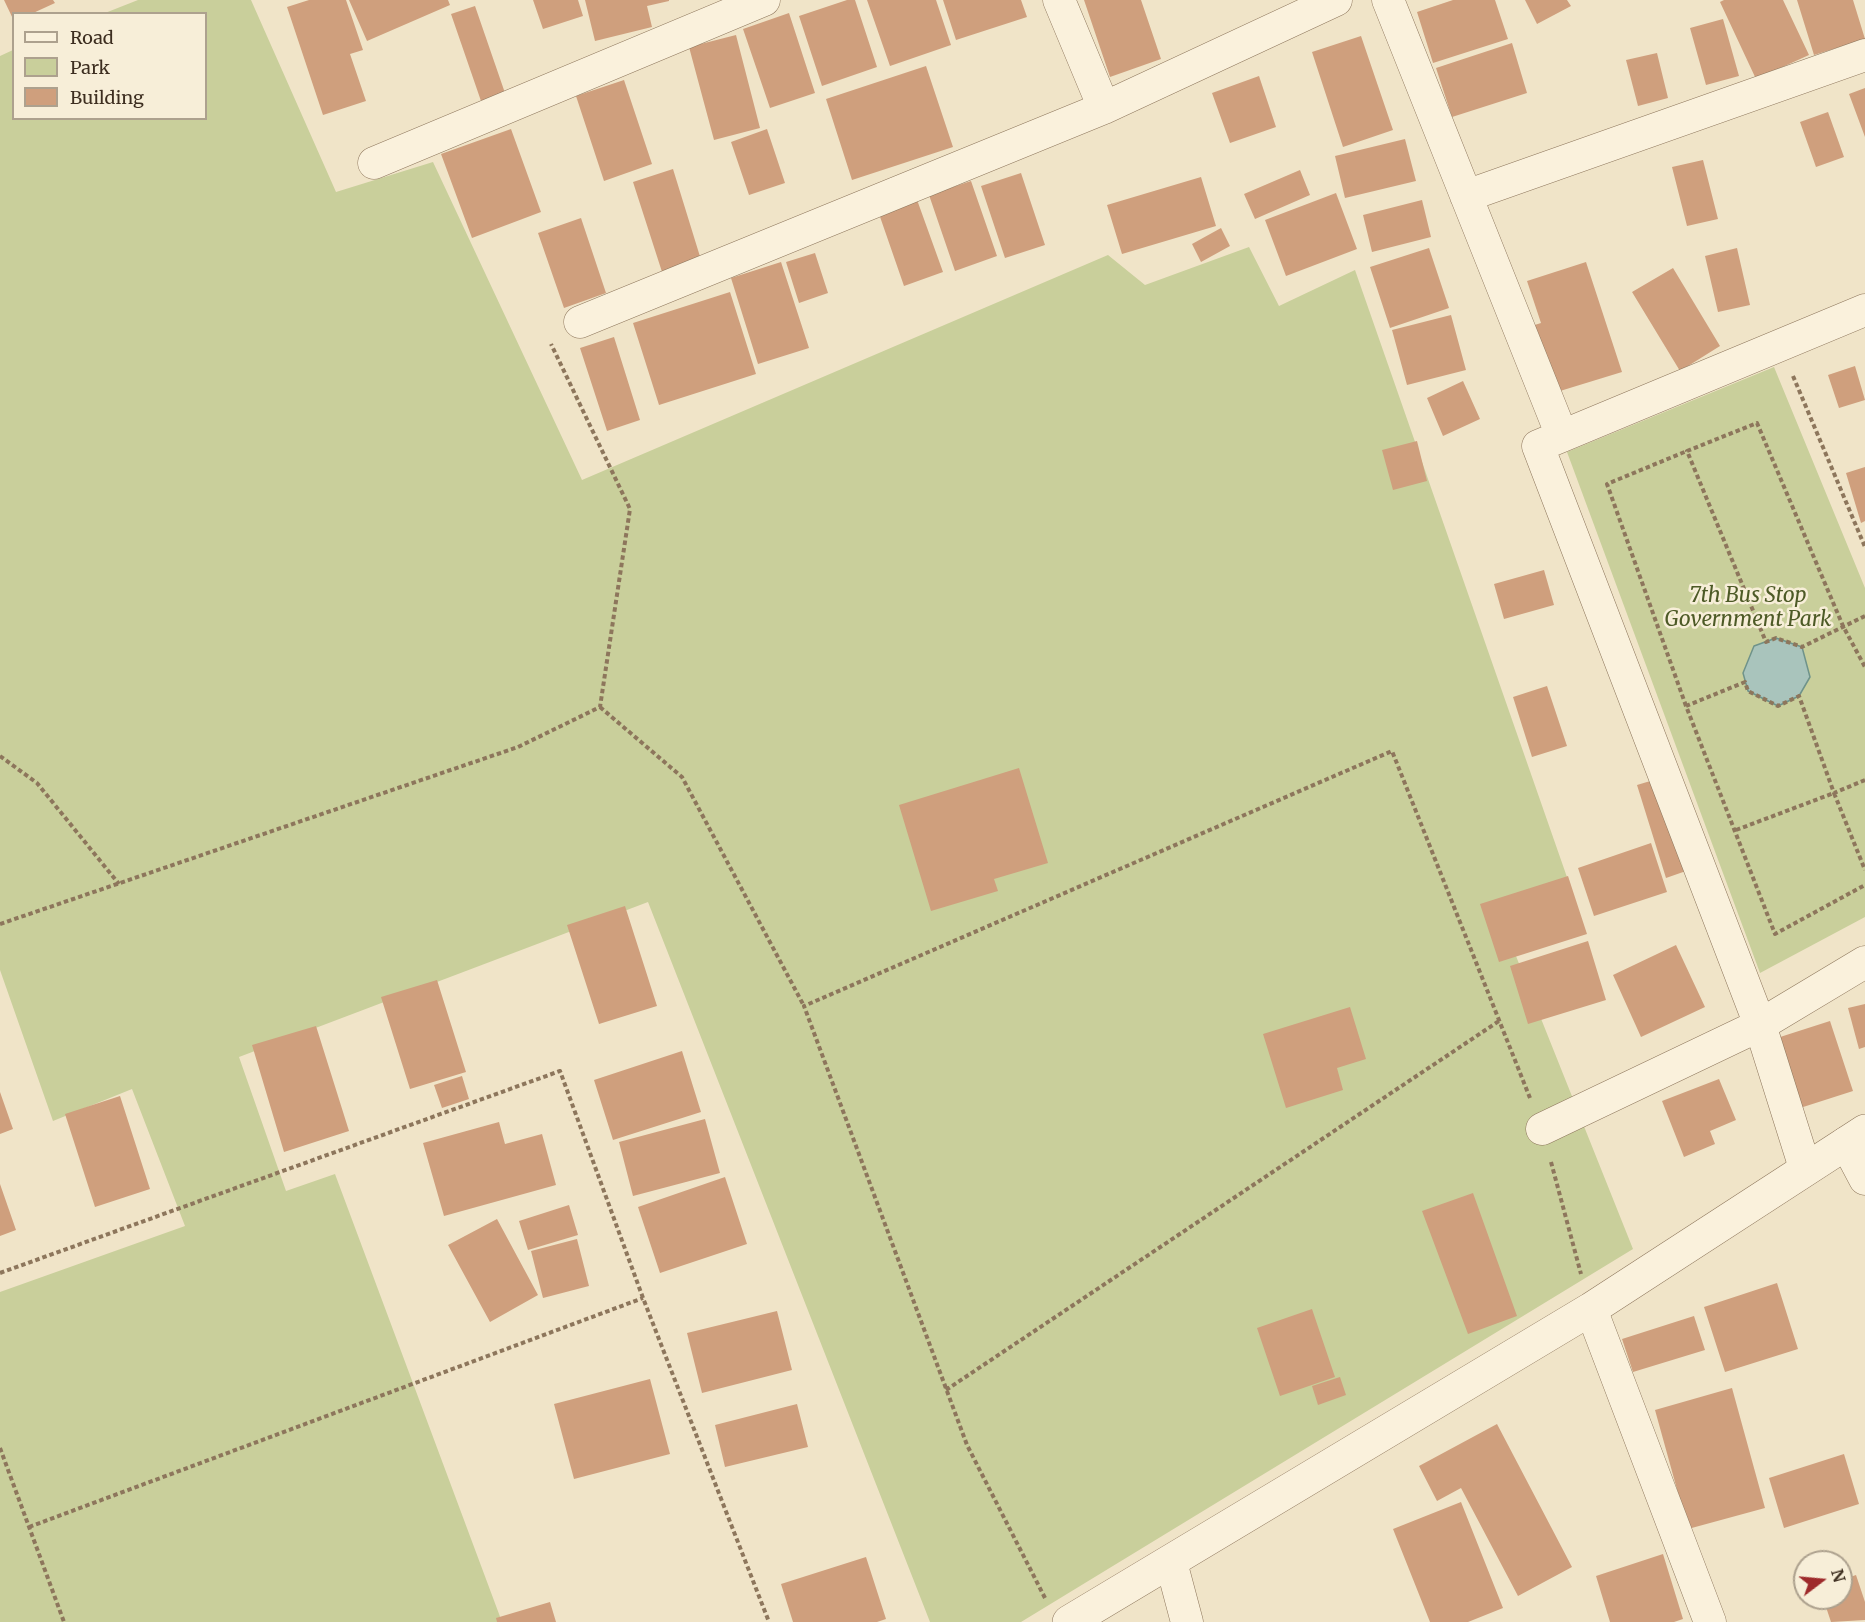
<!DOCTYPE html>
<html>
<head>
<meta charset="utf-8">
<style>
  body { margin:0 }
  #map { position:relative; width:1865px; height:1622px; overflow:hidden; background:#f0e4c8; font-family:Merriweather,serif }
  canvas { display:block }
  .legend { position:absolute; left:12px; top:12px; width:195px; height:108px; box-sizing:border-box; background:#f7eed8; border:2px solid #ada18e; margin:0; padding:8px 10px; list-style:none; font-size:18px; color:#3d2e20 }
  .legend li { display:flex; align-items:center; gap:12px; height:30px }
  .legend b { width:30px; border:2px solid #ada18e }
  .north { position:absolute; left:1793px; top:1550px; width:60px; height:60px; box-sizing:border-box; background:#f7eed8; border:2px solid #ada18e; border-radius:50%; rotate:74deg; font-size:16px; font-weight:700; line-height:24px; text-align:center; color:#3d2e20 }
  .north::after { content:''; display:block; margin:auto; width:21px; height:27px; background:#9e2a2b; clip-path:polygon(50% 0,100% 100%,50% 72%,0 100%) }
</style>
</head>
<body>
<div id="map">
<canvas width="1865" height="1622"></canvas>
<ul class="legend">
<li><b style="height:8px;background:#faf1dc"></b>Road</li>
<li><b style="height:16px;background:#c9cf9b"></b>Park</li>
<li><b style="height:16px;background:#cf9f7d"></b>Building</li>
</ul>
<div class="north">N</div>
</div>
<script>
const context = document.querySelector('canvas').getContext('2d');
context.lineJoin = 'round';
function fill(path, color) {
  context.fillStyle = color;
  context.fill(path, 'evenodd');
}
function stroke(path, color, width, dash) {
  context.strokeStyle = color;
  context.lineWidth = width;
  context.lineCap = dash ? 'butt' : 'round';
  context.setLineDash(dash || []);
  context.stroke(path);
}
function drawText(font, color, halo, rows, align = 'center') {
  context.font = font + ' Merriweather,serif';
  context.lineWidth = 5;
  context.setLineDash([]);
  context.textBaseline = 'middle';
  context.strokeStyle = halo;
  context.fillStyle = color;
  for (const [text, x, y, turn = 0] of rows) {
    context.save();
    context.translate(x, y);
    context.rotate((+turn || 0) * Math.PI / 180);
    context.textAlign = isNaN(turn) ? turn : align;
    if (halo) context.strokeText(text, 0, 0);
    context.fillText(text, 0, 0);
    context.restore();
  }
}
fill(new Path2D(`
  M138,0H251L336,192L433,162L582,480L1108,255L1145,285L1249,247L1279,306L1355,270L1568,880L1498,911L1633,1249L1021,1622H930L648,902L239,1057L286,1191L335,1174L502,1622H0V1292L185,1226L132,1089L53,1121L0,970V56L13,50L14,118H206V14L105,13Z
  M1774,367L1865,588V917L1760,973L1567,452Z`), '#c9cf9b');
const water = new Path2D(`
  M1776,638L1802,647L1810,677L1799,696L1778,706L1748,691L1743,673L1754,646Z`);
fill(water, '#a9c4bc');
stroke(water, '#6f938a', 1.5);
fill(new Path2D(`
  M4,0H53L55,3L31,14H14V21Z
  M309,0H346L363,50L350,54L366,101L323,115L287,7Z
  M349,0H448L450,5L367,41Z
  M533,0H578L583,16L543,29Z
  M585,0H669V1L647,6L652,27L595,41Z
  M847,0H855L877,67L822,86L799,16Z
  M867,0H936L951,45L890,66Z
  M943,0H1021L1027,17L956,40Z
  M1084,0H1141L1161,59L1110,77Z
  M1453,0H1495L1508,39L1433,63L1417,12Z
  M1525,0H1567L1571,6L1537,24Z
  M1724,0H1783L1809,55L1756,79L1720,2Z
  M1797,0H1853L1865,39L1814,55Z
  M475,6L505,93L481,101L451,14Z
  M789,13L815,93L770,108L743,29Z
  M1723,19L1739,76L1706,85L1690,28Z
  M736,35L760,128L714,140L689,47Z
  M1361,36L1393,130L1343,147L1312,52Z
  M1512,43L1527,93L1452,117L1436,68Z
  M1657,53L1668,98L1638,106L1626,60Z
  M926,66L953,147L852,180L826,99Z
  M1259,76L1276,127L1230,143L1212,93Z
  M624,80L652,164L604,181L576,96Z
  M1865,88V137L1849,94Z
  M1828,112L1844,157L1816,167L1800,122Z
  M511,129L541,212L472,238L441,154Z
  M767,129L785,183L749,195L731,142Z
  M1405,139L1416,181L1345,198L1335,156Z
  M1703,160L1718,219L1687,226L1672,167Z
  M673,169L702,263L663,275L633,182Z
  M1300,170L1310,195L1255,219L1244,194Z
  M1021,173L1045,245L1005,258L981,186Z
  M1201,177L1216,226L1122,254L1107,205Z
  M971,181L997,256L955,271L929,195Z
  M1336,193L1357,249L1286,276L1265,220Z
  M916,197L943,272L904,286L878,211Z
  M1422,200L1431,237L1372,252L1363,215Z
  M581,218L606,293L564,308L538,233Z
  M1221,228L1230,246L1201,262L1192,244Z
  M1429,248L1449,308L1390,328L1370,267Z
  M1737,248L1750,305L1718,312L1705,256Z
  M815,253L828,293L799,303L786,262Z
  M781,262L809,348L758,364L731,278Z
  M1586,262L1622,372L1547,395L1525,328L1541,323L1527,281Z
  M1673,268L1720,346L1680,371L1632,292Z
  M730,292L756,374L659,405L633,323Z
  M1451,315L1466,370L1407,385L1392,330Z
  M614,337L640,420L607,431L580,348Z
  M1855,366L1865,400L1839,408L1828,375Z
  M1463,381L1480,419L1443,436L1427,398Z
  M1417,441L1427,481L1393,490L1382,450Z
  M1865,467V521L1861,523L1846,473Z
  M1544,570L1554,605L1504,619L1494,584Z
  M1547,686L1567,746L1532,757L1513,697Z
  M1019,768L1048,863L994,879L998,891L931,911L899,805Z
  M1657,779L1686,871L1666,878L1637,785Z
  M1651,843L1667,892L1594,916L1578,868Z
  M1568,876L1587,934L1499,962L1480,904Z
  M625,906L657,1006L599,1024L567,925Z
  M1588,941L1606,1000L1528,1024L1510,966Z
  M1676,945L1705,1007L1641,1037L1613,975Z
  M437,980L466,1072L410,1089L381,997Z
  M1865,1004V1047L1859,1049L1848,1008Z
  M1350,1007L1366,1059L1337,1068L1343,1090L1286,1108L1263,1034Z
  M1830,1021L1853,1091L1800,1108L1777,1038Z
  M316,1026L349,1131L284,1152L252,1045Z
  M682,1051L701,1112L613,1140L594,1080Z
  M462,1076L469,1099L442,1108L434,1085Z
  M1719,1079L1736,1120L1710,1131L1715,1144L1684,1157L1662,1101Z
  M0,1092L13,1129L0,1134Z
  M120,1096L150,1189L95,1207L65,1114Z
  M705,1119L720,1173L633,1196L619,1142Z
  M499,1122L505,1144L542,1134L556,1185L444,1216L423,1143Z
  M725,1177L747,1244L660,1273L638,1207Z
  M0,1184L16,1230L0,1236Z
  M1473,1193L1517,1316L1468,1334L1422,1211Z
  M569,1205L578,1235L528,1250L519,1221Z
  M497,1219L538,1295L490,1322L448,1245Z
  M577,1239L589,1286L543,1298L531,1251Z
  M1777,1283L1798,1349L1725,1372L1704,1307Z
  M1312,1309L1335,1377L1280,1396L1257,1328Z
  M777,1311L792,1370L702,1393L687,1333Z
  M1694,1316L1705,1350L1633,1372L1622,1339Z
  M1340,1377L1346,1395L1318,1405L1312,1386Z
  M650,1379L670,1454L574,1479L554,1404Z
  M1732,1388L1765,1508L1688,1529L1655,1410Z
  M797,1404L808,1447L725,1467L715,1425Z
  M1497,1424L1572,1567L1518,1596L1461,1488L1437,1501L1419,1466Z
  M1844,1454L1859,1504L1784,1528L1769,1478Z
  M1461,1502L1503,1608L1468,1622H1430L1393,1529Z
  M1663,1554L1683,1619L1674,1622H1610L1596,1576Z
  M866,1557L886,1619L877,1622H793L781,1584Z
  M1856,1575L1865,1602V1620L1831,1622L1823,1598H1841V1580Z
  M550,1602L556,1622H497L496,1618Z`), '#cf9f7d');
const minor = new Path2D(`
  M1059,0L1104,108L1336,0
  M1388,0L1562,436
  M374,163L764,0
  M1466,196L1865,55
  M580,322L1104,108
  M1542,1129L1760,1025L1865,962
  M1846,1143L1865,1179
  M1805,1168L1760,1025L1538,446L1865,310
  M1591,1309L1710,1622
  M1171,1562L1187,1622`);
const tertiary = new Path2D(`
  M1069,1622L1591,1309L1865,1131`);
stroke(minor, '#8d765c', 33);
stroke(tertiary, '#8d765c', 34);
stroke(new Path2D(`
  M1793,376L1865,547
  M1865,616L1802,647L1776,638L1766,642L1687,451L1757,423L1843,626L1865,667
  M1686,706L1607,484L1687,451
  M600,707L682,777L804,1006
  M0,756L37,783L119,884
  M1865,780L1834,793L1799,696L1778,706L1748,691L1745,682L1686,706L1775,934L1865,885
  M1736,830L1834,793L1865,870
  M0,924L518,747L600,707L630,509L551,344
  M1551,1162L1581,1274
  M0,1273L560,1071L643,1298L769,1622
  M946,1390L1499,1021
  M0,1448L64,1622
  M29,1527L643,1298
  M1045,1598L967,1445L804,1006L1392,751L1530,1098`), '#8d765c', 4, [4.5, 3]);
stroke(minor, '#faf1dc', 32);
stroke(tertiary, '#faf1dc', 33);
drawText('italic 21px', '#4d5a26', '#f7eed8', [
  ["7th Bus Stop",1748,596],
  ["Government Park",1748,620]
]);
</script>
</body>
</html>
